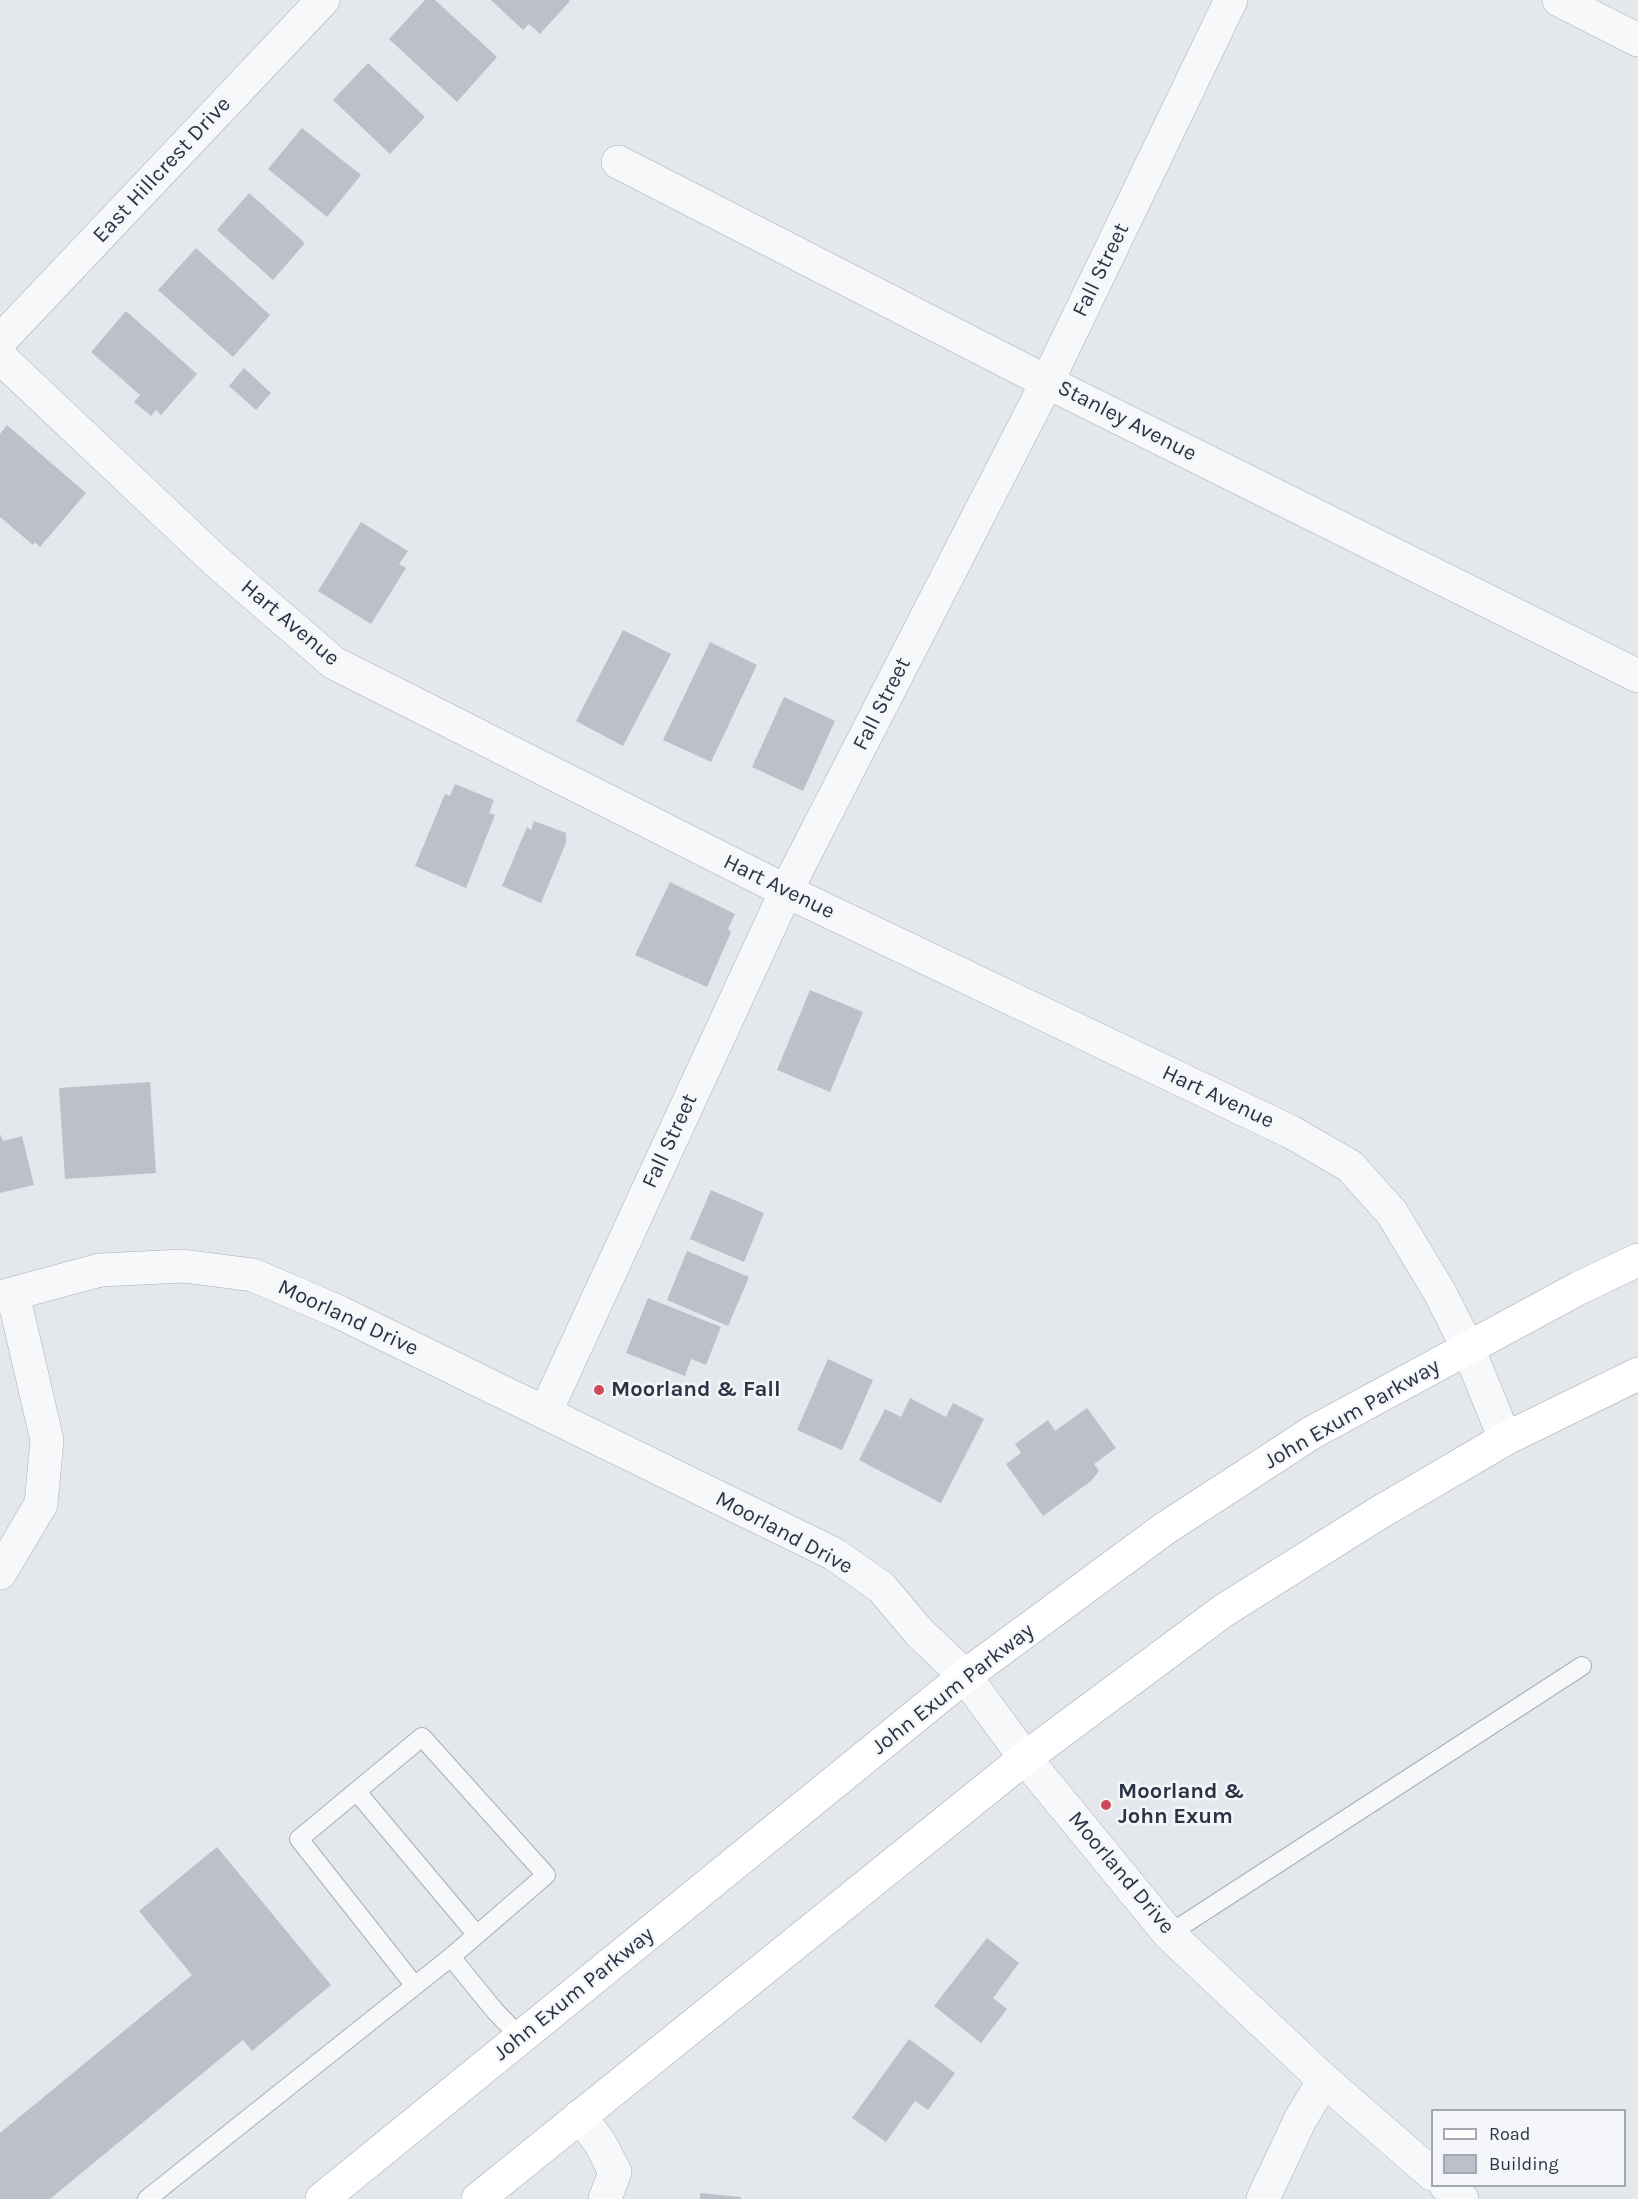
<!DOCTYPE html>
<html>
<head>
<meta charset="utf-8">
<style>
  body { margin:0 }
  #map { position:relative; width:1638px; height:2199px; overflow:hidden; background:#e4e7ec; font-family:Karla,sans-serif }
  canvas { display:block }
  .legend { position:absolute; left:1431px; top:2109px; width:195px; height:78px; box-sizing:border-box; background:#f4f6f9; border:2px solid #a4a8b1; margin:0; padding:8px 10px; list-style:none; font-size:18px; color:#2b3445 }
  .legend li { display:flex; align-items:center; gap:12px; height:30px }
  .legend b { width:30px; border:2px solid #a4a8b1 }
</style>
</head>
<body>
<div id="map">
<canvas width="1638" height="2199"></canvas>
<ul class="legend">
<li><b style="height:8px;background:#fff"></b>Road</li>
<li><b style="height:16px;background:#bbc0ca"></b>Building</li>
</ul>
</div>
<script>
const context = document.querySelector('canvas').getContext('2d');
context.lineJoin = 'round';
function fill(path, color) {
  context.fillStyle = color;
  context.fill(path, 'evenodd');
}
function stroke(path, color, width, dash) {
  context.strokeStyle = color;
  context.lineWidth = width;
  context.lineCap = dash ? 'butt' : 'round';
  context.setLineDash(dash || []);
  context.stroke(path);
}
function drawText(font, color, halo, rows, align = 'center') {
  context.font = font + ' Karla,sans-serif';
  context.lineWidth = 5;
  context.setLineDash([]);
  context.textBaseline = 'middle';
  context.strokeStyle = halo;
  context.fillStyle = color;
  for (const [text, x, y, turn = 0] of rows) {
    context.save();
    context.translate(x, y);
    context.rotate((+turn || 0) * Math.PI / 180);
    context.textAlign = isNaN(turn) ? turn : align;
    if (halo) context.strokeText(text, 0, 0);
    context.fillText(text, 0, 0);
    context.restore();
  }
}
fill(new Path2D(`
  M425,0H435L497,57L457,102L389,39Z
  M491,0H568L570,1L540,34L529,24L523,30Z
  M368,63L425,117L390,154L333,100Z
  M302,128L361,175L327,217L268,169Z
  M249,193L305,243L273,280L217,230Z
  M196,248L270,315L233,357L158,290Z
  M126,311L197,374L161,415L156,410L151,416L134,402L140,395L91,352Z
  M244,368L271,393L256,410L229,386Z
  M7,425L86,493L40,547L35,542L33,545L0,517V434Z
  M361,522L408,551L399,564L406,568L371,624L318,591Z
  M623,630L671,654L623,746L576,721Z
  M710,642L757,665L711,762L663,740Z
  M784,697L835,721L803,791L752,767Z
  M455,784L494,800L489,813L495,815L466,888L415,866L445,794L450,796Z
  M534,821L566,833V843L541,903L502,886L527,827L531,830Z
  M670,882L735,914L728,929L731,932L707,987L635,955Z
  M810,990L863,1012L830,1092L777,1070Z
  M150,1082L156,1173L65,1179L59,1088Z
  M0,1134L3,1141L22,1136L34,1185L0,1193Z
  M711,1190L764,1213L744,1262L690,1239Z
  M687,1251L749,1277L728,1326L667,1300Z
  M648,1298L721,1327L706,1365L691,1359L685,1376L626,1353Z
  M828,1359L873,1380L842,1450L797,1430Z
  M910,1398L946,1417L953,1403L984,1419L941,1503L859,1460L885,1409L901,1417Z
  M1087,1408L1116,1448L1094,1464L1099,1471L1091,1481L1043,1516L1006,1464L1021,1453L1015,1444L1048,1420L1055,1431Z
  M217,1847L331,1985L252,2051L243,2040L50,2199H0V2133L192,1975L139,1911Z
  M987,1938L1019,1963L993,1998L1007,2009L981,2043L934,2006Z
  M909,2039L955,2073L928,2110L915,2101L886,2142L852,2118Z
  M700,2193L741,2197V2199H700Z`), '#bbc0ca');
const lane = new Path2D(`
  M357,1792L476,1934
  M1169,1934L1582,1666
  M415,1986L299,1839L422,1737L546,1875L451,1957L495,2011L521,2038
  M147,2199L451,1957`);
const street = new Path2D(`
  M1559,0L1638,40
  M618,162L1047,382L1638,676
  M0,341L323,0
  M0,357L217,562L334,663L786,891L1291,1132L1350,1166L1392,1213L1439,1291L1468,1348L1505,1439
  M0,1297L100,1270L183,1266L253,1275L339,1312L834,1554L882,1588L919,1632L965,1676L1025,1758L1169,1934L1324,2080L1432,2174
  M545,1413L786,891L1047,382L1231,0
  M0,1573L41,1504L47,1440L13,1294
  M580,2116L600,2143L615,2172L605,2199
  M1446,2186L1462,2199
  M1263,2199L1300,2120L1324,2080`);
const primary = new Path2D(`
  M322,2199L965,1676L1164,1529L1313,1432L1579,1288L1638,1260
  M478,2199L1025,1758L1223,1611L1377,1514L1505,1439L1638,1374`);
stroke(lane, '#a9aeb7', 20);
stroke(street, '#a9aeb7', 34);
stroke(primary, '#a3abb8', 34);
stroke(lane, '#f7f8fa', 18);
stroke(street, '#f7f8fa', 33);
stroke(primary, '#fff', 33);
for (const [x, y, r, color] of [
  [599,1390,6,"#d1495b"],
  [1106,1805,6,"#d1495b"]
]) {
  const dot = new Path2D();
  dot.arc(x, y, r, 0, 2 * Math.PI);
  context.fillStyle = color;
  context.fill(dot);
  stroke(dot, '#f4f6f9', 2);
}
drawText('22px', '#2b3445', '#f4f6f9', [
  ["East Hillcrest Drive",162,170,-47],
  ["Fall Street",1101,270,-64],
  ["Stanley Avenue",1127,421,27],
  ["Hart Avenue",290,623,40],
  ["Fall Street",882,704,-63],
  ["Hart Avenue",779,887,26],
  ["Hart Avenue",1218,1097,25],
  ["Fall Street",670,1141,-65],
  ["Moorland Drive",348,1318,25],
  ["John Exum Parkway",1352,1414,-30],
  ["Moorland Drive",784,1533,28],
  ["John Exum Parkway",953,1689,-38],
  ["Moorland Drive",1121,1873,50],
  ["John Exum Parkway",574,1994,-39]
]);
drawText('bold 22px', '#2b3445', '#f4f6f9', [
  ["Moorland & Fall",611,1390],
  ["Moorland &",1118,1792],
  ["John Exum",1118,1817]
], 'left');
</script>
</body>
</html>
